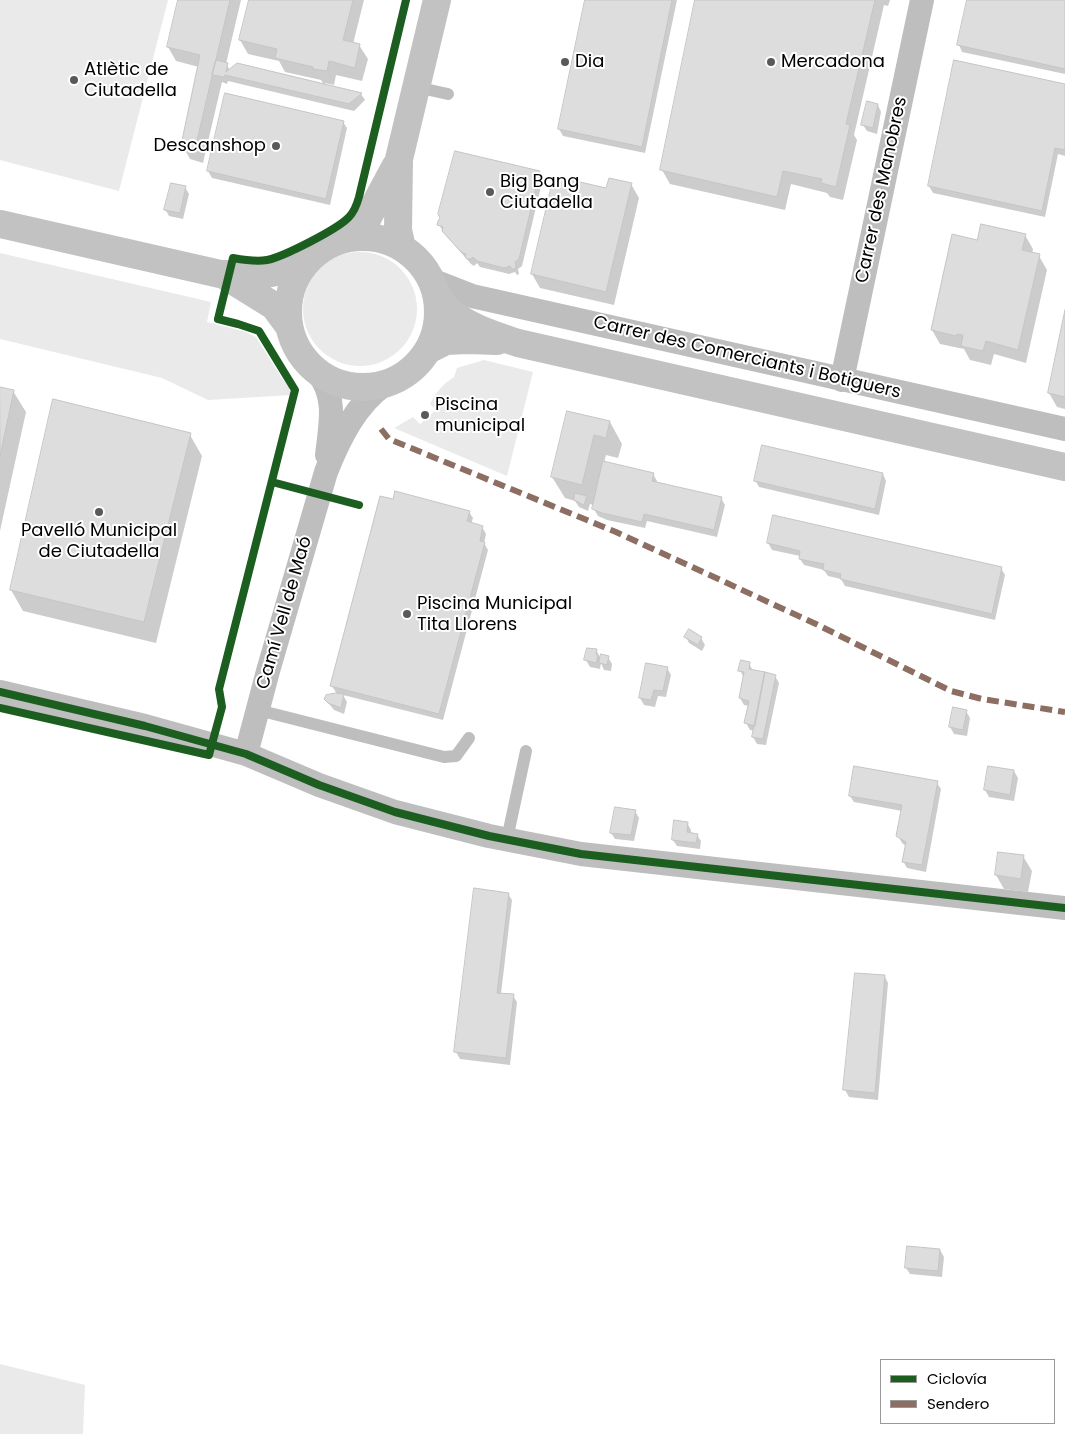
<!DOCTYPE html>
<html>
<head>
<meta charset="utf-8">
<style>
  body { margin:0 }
  #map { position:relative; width:1065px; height:1434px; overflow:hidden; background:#fff; font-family:Poppins,sans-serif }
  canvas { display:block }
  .legend { position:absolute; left:880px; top:1359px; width:175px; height:65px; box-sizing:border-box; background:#fff; border:1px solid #999; margin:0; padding:6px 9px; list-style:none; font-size:15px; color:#000 }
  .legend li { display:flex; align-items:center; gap:10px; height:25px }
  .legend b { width:25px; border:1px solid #999 }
</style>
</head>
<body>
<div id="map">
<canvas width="1065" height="1434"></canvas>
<ul class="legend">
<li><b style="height:6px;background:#1b5e20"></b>Ciclovía</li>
<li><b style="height:6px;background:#8d6e63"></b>Sendero</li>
</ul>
</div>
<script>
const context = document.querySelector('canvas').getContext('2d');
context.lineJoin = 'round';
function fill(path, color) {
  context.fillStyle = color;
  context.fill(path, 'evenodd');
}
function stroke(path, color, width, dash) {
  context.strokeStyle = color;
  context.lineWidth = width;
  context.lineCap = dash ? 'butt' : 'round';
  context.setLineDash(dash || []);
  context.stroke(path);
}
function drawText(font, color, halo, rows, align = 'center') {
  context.font = font + ' Poppins,sans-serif';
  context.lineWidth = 4;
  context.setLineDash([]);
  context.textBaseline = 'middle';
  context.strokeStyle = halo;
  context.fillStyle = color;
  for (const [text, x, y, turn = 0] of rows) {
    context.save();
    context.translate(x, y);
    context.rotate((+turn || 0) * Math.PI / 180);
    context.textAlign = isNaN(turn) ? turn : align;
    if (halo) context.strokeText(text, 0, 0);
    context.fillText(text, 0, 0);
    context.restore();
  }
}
fill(new Path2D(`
  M0,0H168L119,191L0,160Z
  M303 309a57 57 0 1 1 114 0a57 57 0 1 1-114 0Z
  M0,253L211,302L207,322L246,332L256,337L283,380L289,387L291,395L208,400L162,378L0,339Z
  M484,360L533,372L507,476L394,428L413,417L420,424L436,410L430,404C436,392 443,384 454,377L457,368Z
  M0,1364L85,1385L83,1434H0Z`), '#eaeaea');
fill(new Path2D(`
  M180,0H241L226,64L230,70L324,85L321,80L285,72L279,61L248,54L240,40L250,0H364L353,44L359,45L368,59L362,81L336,75L334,85L325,83V85L361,94L365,100L354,111L228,81L227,84L222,82L203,163L190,159L182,145L199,67L176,61L168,47Z
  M586,0H677L645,153L563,136L559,129Z
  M696,0H890L888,6L884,5L854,135L857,140L843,200L830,197L827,193L791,184L785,210L670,184L662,170Z
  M969,0H1065V74L962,52L959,45Z
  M1065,85V156L1058,154L1045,217L933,193L929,186Z
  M878,105L881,112L877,134L867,131L863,125Z
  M343,122L347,128L330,205L212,178L208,171Z
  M539,172L543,178L522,266L518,269L519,274L517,275L515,272L509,274L501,272L480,267L477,263L474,266L471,264L444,233L438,223Z
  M631,184L639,198L614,305L540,288L532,274L607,190Z
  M185,187L189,194L183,219L169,216L165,209Z
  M1025,235L1033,249L1032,254L1039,256L1047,270L1026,363L994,354L991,365L970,360L964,349L940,344L932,330L978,241Z
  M1065,316V409L1057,407L1049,393Z
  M0,389L13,391L26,412L0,531Z
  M568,412L610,422L622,444L618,458L606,455L604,463L653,474L657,481V483L721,498L725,505L717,537L647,521L645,528L607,520L598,516L594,509V505L590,504L588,511L579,507L575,501L565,498L552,477Z
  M190,435L202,456L156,643L23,611L11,590Z
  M883,474L886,481L879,515L759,487L755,480Z
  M469,512L473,518L471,524L482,527L486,534L484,543L488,550L443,720L343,695L347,702L344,714L334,710L326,700L337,694L332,686Z
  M768,543L1001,568L1005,575L995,620L845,586L841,579L828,576L824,570L804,565L800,559V556L772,550Z
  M686,637L701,638L705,645L702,651L689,643Z
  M596,650L601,659L608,657L612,664L611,671L604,670L601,663L600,669L590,667L586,660Z
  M749,663L753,671L775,676L779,683L766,745L757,744L753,737L755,731L750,730L746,723L749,706L744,705L740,698L744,678L740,670Z
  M667,668L671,675L666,697L658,696L655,707L644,705L640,698Z
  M966,711L970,718L967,736L954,734L950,727Z
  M1014,771L1018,778L1014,801L989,797L985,790Z
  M937,783L941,789L926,872L907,868L903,861L906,846L902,843L898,836L902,811L854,802L850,796Z
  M635,811L639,818L634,841L615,839L611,833Z
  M687,823L691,830V834L697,835L701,841L700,849L677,846L673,840Z
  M1023,856L1032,871L1028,892L1004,889L996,875Z
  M508,894L512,900L501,994L513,996L517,1002L510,1065L460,1059L456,1052Z
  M885,977L888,983L878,1100L849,1097L845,1090Z
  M940,1250L944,1257L942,1277L910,1274L906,1268Z`), '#0003');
const building = new Path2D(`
  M178,0H230L195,149L181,145L200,55L167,47Z
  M249,0H353L343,40L360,44L355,68L329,61L327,71L313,69V67L275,58L277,49L239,40Z
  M585,0H672L642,147L558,129Z
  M695,0H875L846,124L850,125L836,187L821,183L822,179L783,171L777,197L660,170Z
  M967,0H1065V69L957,45Z
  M216,60L228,63L226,72L237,63L362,93L349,104L225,75L224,77L212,75Z
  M954,60L1065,84V150L1055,148L1042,211L928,186Z
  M225,93L344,121L326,199L207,171Z
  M867,101L878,104L873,128L861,125Z
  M455,151L540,171L519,259L515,262L516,266L515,269H512L510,266L504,268L477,261L473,257L471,259H467L465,257L466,254L461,252L442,231L443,227L437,225L438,221L440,218L438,214Z
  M554,176L606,188L609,178L632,183L606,292L531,274Z
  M171,183L186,186L180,213L164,210Z
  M981,224L1026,234L1022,250L1040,254L1018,350L986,341L983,351L961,346L963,335L957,334L956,336L931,330L952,234L977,240Z
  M1065,310V397L1048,393Z
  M0,387L14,390L0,456Z
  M53,399L191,433L144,622L10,590Z
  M567,411L610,421L606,438L594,435L582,485L551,477Z
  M762,445L883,473L875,509L754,481Z
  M603,461L654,473L652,481L722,497L714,530L644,514L642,522L602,513L592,509Z
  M395,491L470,511L467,521L483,526L480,541L485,542L439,714L330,686L380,496L393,499Z
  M575,493L587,496L584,505L574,500Z
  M773,515L1002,567L992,614L840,579L841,574L823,570L824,564L799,559L800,551L767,543Z
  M689,629L702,637L698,645L684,637Z
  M587,648L597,649L596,654L598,655L596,663L584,660Z
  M601,654L609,656L607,665L599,663Z
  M741,660L750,662L749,669L765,672L755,726L744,723L749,701L739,698L744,672L738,671Z
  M646,663L668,667L663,691L654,690L651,700L639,698Z
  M765,672L776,675L763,739L752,737Z
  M336,693L344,694L341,708L328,703L324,699L326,695Z
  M953,707L967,710L963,730L949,727Z
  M854,766L938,781L922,865L902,862L906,842L896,836L902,805L849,796Z
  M988,766L1014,770L1010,795L984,790Z
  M615,807L636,810L631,835L610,833Z
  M674,820L688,822L687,832L698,834L696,843L672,840Z
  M998,852L1024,855L1021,879L995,875Z
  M474,888L509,893L497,993L514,994L506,1058L454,1052Z
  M855,973L885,975L875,1093L843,1090Z
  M907,1246L940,1249L938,1271L905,1268Z`);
fill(building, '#ddd');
stroke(building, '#c5c5c5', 1);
stroke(new Path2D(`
  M416,87L448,94
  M258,710L444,757L456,756L469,738
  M507,839L526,751`), '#bebebe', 12);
stroke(new Path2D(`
  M431,280L472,296L1065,429
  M317,372C338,396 330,427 327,455
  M842,380L922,0
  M0,692L145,726L246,754L319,785L395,812L489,836L581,854L1065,908
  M246,754L268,671L326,472C339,439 356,404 385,384`), '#bebebe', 24);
stroke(new Path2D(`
  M0,224L220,274H266L301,267
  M288 312a75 75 0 1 1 150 0a75 75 0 1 1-150 0Z
  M349,238L365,223L395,167
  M402,248L398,230L399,159L437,0
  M224,275L274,306L288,325
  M436,293C439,298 443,305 447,309C467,327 494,335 518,343L1065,467
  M428,350L446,341L467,340L497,341`), '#c2c2c2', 28);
stroke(new Path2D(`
  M381,429L389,439L616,532L816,624L951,691L982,699L1065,712`), '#8d6e63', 6, [12, 6]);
stroke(new Path2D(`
  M272,482L359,505
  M0,692L145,726L246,754L319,785L395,812L489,836L581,854L1065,908
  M0,708L209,755L222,707L219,689L295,390L259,331L238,324L218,319L233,258C244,260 256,262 267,260C283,257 338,229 349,217C354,212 357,204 359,197L406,0`), '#1b5e20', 8);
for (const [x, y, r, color] of [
  [565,62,5,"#595959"],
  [771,62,5,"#595959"],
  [74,80,5,"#595959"],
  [276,146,5,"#595959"],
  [490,192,5,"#595959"],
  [425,415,5,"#595959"],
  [99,512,5,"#595959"],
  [407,614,5,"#595959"]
]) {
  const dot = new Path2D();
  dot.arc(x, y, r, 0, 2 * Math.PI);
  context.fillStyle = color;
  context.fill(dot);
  stroke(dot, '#fff', 2);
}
drawText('18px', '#000', '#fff', [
  ["Dia",575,62],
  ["Mercadona",781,62],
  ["Atlètic de",84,70],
  ["Ciutadella",84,91],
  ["Descanshop",266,146,"right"],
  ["Big Bang",500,182],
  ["Ciutadella",500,203],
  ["Piscina",435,405],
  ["municipal",435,426],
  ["Pavelló Municipal",99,531,"center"],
  ["de Ciutadella",99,552,"center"],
  ["Piscina Municipal",417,604],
  ["Tita Llorens",417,625]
], 'left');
drawText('18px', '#000', '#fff', [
  ["Carrer des Manobres",882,190,-78],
  ["Carrer des Comerciants i Botiguers",747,358,13],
  ["Camí Vell de Maó",285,613,-74]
]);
</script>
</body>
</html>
